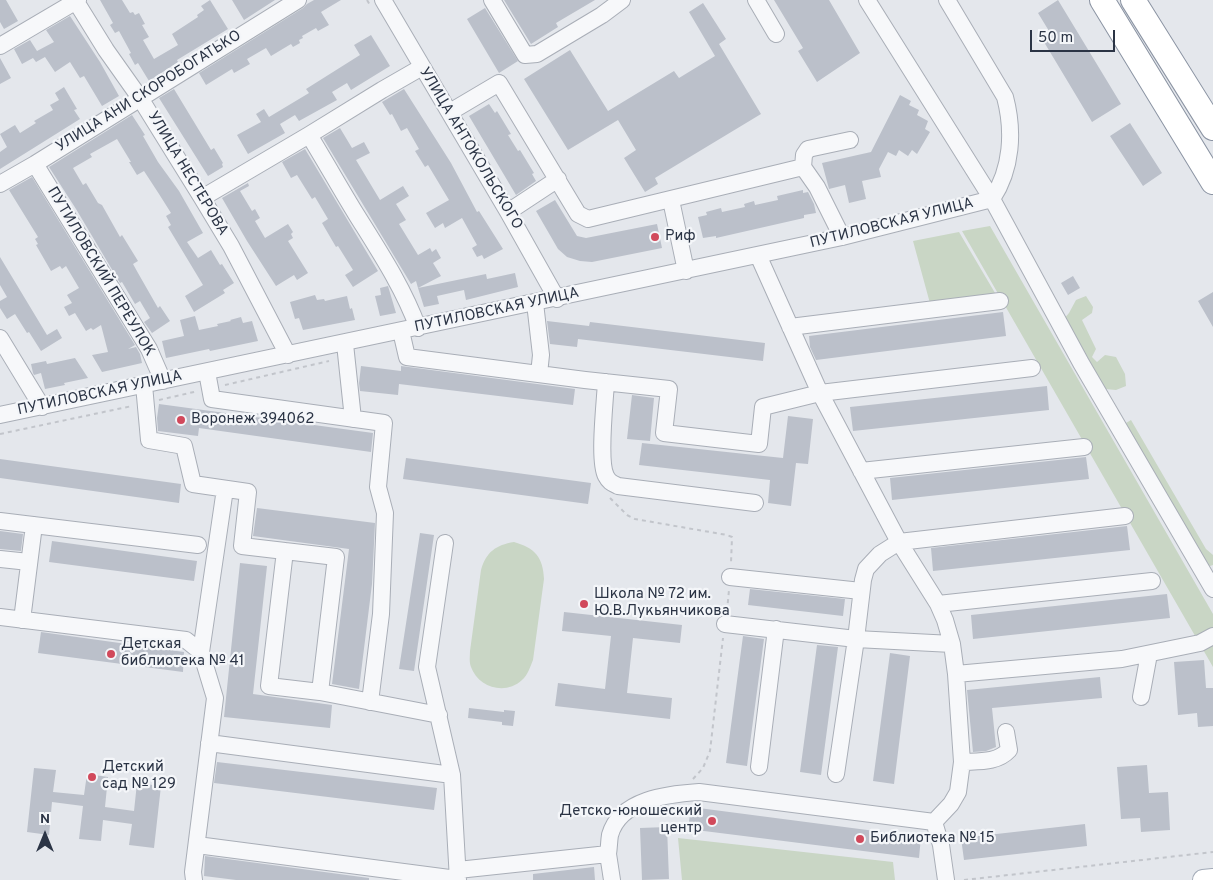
<!DOCTYPE html>
<html>
<head>
<meta charset="utf-8">
<style>
  body { margin:0 }
  #map { position:relative; width:1213px; height:880px; overflow:hidden; background:#e4e7ec; font-family:Overpass,sans-serif }
  canvas { display:block }
  .north { position:absolute; left:20px; top:810px; width:50px; height:50px; -webkit-text-stroke:4px #f4f6f9; paint-order:stroke; rotate:0deg; font-size:14px; font-weight:700; line-height:20px; text-align:center; color:#2b3445 }
  .north::after { content:''; display:block; margin:auto; width:18px; height:22px; background:#2b3445; clip-path:polygon(50% 0,100% 100%,50% 72%,0 100%) }
  .scale { position:absolute; left:1030px; top:30px; width:85px; height:22px; box-sizing:border-box; border:2px solid #2b3445; border-top:0; padding-left:6px; font-size:15px; line-height:18px; white-space:nowrap; color:#2b3445; -webkit-text-stroke:4px #f4f6f9; paint-order:stroke }
</style>
</head>
<body>
<div id="map">
<canvas width="1213" height="880"></canvas>
<div class="north">N</div>
<div class="scale">50 m</div>
</div>
<script>
const context = document.querySelector('canvas').getContext('2d');
context.lineJoin = 'round';
function fill(path, color) {
  context.fillStyle = color;
  context.fill(path, 'evenodd');
}
function stroke(path, color, width, dash) {
  context.strokeStyle = color;
  context.lineWidth = width;
  context.lineCap = dash ? 'butt' : 'round';
  context.setLineDash(dash || []);
  context.stroke(path);
}
function drawText(font, color, halo, rows, align = 'center') {
  context.font = font + ' Overpass,sans-serif';
  context.lineWidth = 4.5;
  context.setLineDash([]);
  context.textBaseline = 'middle';
  context.strokeStyle = halo;
  context.fillStyle = color;
  for (const [text, x, y, turn = 0] of rows) {
    context.save();
    context.translate(x, y);
    context.rotate((+turn || 0) * Math.PI / 180);
    context.textAlign = isNaN(turn) ? turn : align;
    if (halo) context.strokeText(text, 0, 0);
    context.fillText(text, 0, 0);
    context.restore();
  }
}
fill(new Path2D(`
  M990,226L1213,614V667L962,231Z
  M959,232L998,298L931,307L913,241Z
  M1086,296L1093,307L1092,313L1082,320L1096,349L1092,357L1097,362L1105,355L1116,357L1125,374L1126,386L1116,390L1105,389L1063,320L1069,313L1076,300Z
  M1131,420L1206,549L1213,555V565L1207,567L1126,423Z
  M514,542C535,548 543,557 544,579L533,660C530,667 528,675 522,680C505,696 478,687 471,667C469,662 470,656 470,651L481,570C486,552 496,545 514,542Z
  M678,838L893,862L895,880H682Z`), '#c9d6c5');
fill(new Path2D(`
  M0,0H6L18,21L4,29L0,22Z
  M100,0H122L130,13L133,12L135,15L139,13L145,24L142,25L149,37L143,40L154,59L178,45L172,34L198,17L197,15L204,10L201,6L210,0L228,29L177,60L178,62L149,81L138,63L135,65L129,54L131,53L119,31L115,33L110,25L113,23Z
  M232,0H275L244,20Z
  M314,0H341L321,12L329,25L318,31L316,28L302,36L303,38L299,40L300,43L293,47L291,44L271,56L266,48L247,59L250,64L234,73L232,69L206,85L199,73L303,8L307,4Z
  M504,0H595L556,23L558,27L531,44Z
  M774,0H829L860,53L817,82L798,51L803,48Z
  M1058,0L1121,104L1092,122L1041,37L1049,31L1038,13Z
  M703,3L726,39L719,44L761,114L655,178L658,184L645,192L624,158L636,150L618,120L568,150L524,79L570,50L608,111L674,71L679,78L715,56L689,12Z
  M485,8L518,61L499,73L467,19Z
  M70,16L100,62L119,96L102,106L84,76L80,78L70,62L55,72L45,57L36,62L33,58L22,64L14,49L30,40L37,51L54,42L46,30Z
  M371,35L390,66L351,90L347,83L332,92L337,100L299,121L295,115L280,124L285,133L248,154L237,135L261,122L256,114L264,109L269,117L309,93L306,89L360,55L354,45Z
  M0,58L11,78L0,84Z
  M64,87L77,109L74,110L80,119L0,169V152L7,147L0,134L15,125L20,133L36,123L34,121L53,110L50,105L59,100L55,93Z
  M174,89L211,150L214,148L223,163L222,164L223,167L208,176L159,98Z
  M404,89L451,163L477,212L479,211L503,249L484,259L482,255L477,257L472,248L477,245L462,218L445,228L443,223L435,228L426,213L449,200L428,165L425,167L415,151L419,149L407,128L401,131L392,114L390,115L382,102Z
  M900,95L911,101L909,105L919,110L917,115L928,121L925,129L930,132L917,154L912,150L908,156L899,150L896,156L888,152L879,169L881,177L862,181L866,199L849,203L845,185L829,189L822,163L871,152Z
  M489,104L495,113L497,111L511,134L508,135L518,151L520,150L534,173L532,174L536,181L516,195L469,116Z
  M132,115L145,135L143,136L158,162L179,191L203,233L187,242L198,258L211,250L220,265L222,264L234,283L223,290L225,293L194,312L185,296L203,285L168,227L171,225L166,216L171,213L159,194L144,171L137,175L129,162H131L117,139L90,154L92,157L73,168L83,185L86,183L98,203L102,205L120,237L122,235L138,261L133,264L138,273L158,308L160,306L170,321L152,333L144,322L150,318L140,301L135,304L122,282L120,283L76,209L49,167Z
  M1130,123L1162,173L1143,186L1110,136Z
  M340,128L352,148L364,142L370,153L356,160L380,200L403,186L409,196L396,204L406,220L399,224L418,255L430,248L432,252L436,249L441,258L433,263L441,276L418,288L416,281L411,284L323,138Z
  M305,149L378,271L353,287L345,275L353,270L338,246L336,247L322,223L328,219L315,197L312,199L297,175L291,178L282,162Z
  M32,177L135,345L128,349L136,347L140,354L142,363L102,372L92,355L108,352L101,325L93,330L91,328L86,331L75,313L69,316L64,307L72,303L67,295L79,288L66,266L62,269L60,266L51,271L36,245L38,244L35,239L38,237L9,190Z
  M248,183L249,186L240,191L252,211L255,209L260,218L255,221L265,238L288,224L293,232L291,234L293,238L288,241L308,273L297,280L294,275L276,286L247,241L222,198Z
  M803,190V193L808,192L814,204L816,213L804,215V218L716,238V236L703,238L698,217L707,215L706,212L721,208L722,212L745,207L744,204L754,201L755,205L778,200L777,196Z
  M555,200L577,236L586,238L657,224L662,248L592,262L580,261L567,257L558,249L536,211Z
  M0,257L47,335L57,329L62,338L41,351L29,332L27,333L15,314L7,319L0,308V301L7,297L0,285Z
  M515,273L518,287L466,300L464,290L437,296L439,304L424,307L418,288L486,274L487,279Z
  M1073,276L1080,288L1068,295L1061,283Z
  M388,286L396,313L380,316L375,296L381,295L380,288Z
  M1213,292V327L1198,301Z
  M315,295L317,300L324,299L325,301L347,296L350,309L352,308L355,320L303,330L299,318L295,319L290,302Z
  M1003,312L1006,336L816,360L810,347L809,336Z
  M195,316L199,330L218,326L217,324L231,321L230,320L241,317L243,323L252,321L258,341L210,351L209,349L166,358L162,341L184,336L180,320Z
  M547,321L589,326L590,322L765,343L763,361L578,339L577,347L550,344Z
  M75,358L88,378L64,383L65,385L45,389L41,373L34,375L33,373L31,364L46,361L47,364Z
  M361,366L401,371V366L575,389L573,405L399,384L398,395L360,391L359,383Z
  M1047,386L1049,410L853,431L850,407Z
  M632,395L654,398L650,441L627,439Z
  M159,404L373,433L371,452L199,428L198,436L158,431L157,418Z
  M788,416L813,419L808,464L796,463L791,506L768,503L770,480L639,465L642,443L783,458Z
  M1086,457L1089,479L892,500L890,478Z
  M406,458L591,483L588,504L403,479Z
  M0,459L181,484L179,503L0,478Z
  M257,508L375,523L372,584L359,689L332,684L349,549L253,536Z
  M1127,526L1130,550L933,571L931,548Z
  M0,531L23,534L21,551L0,549Z
  M420,533L434,535L414,671L399,669Z
  M52,541L197,561L194,581L49,562Z
  M240,563L267,566L253,694L332,705L330,728L224,717Z
  M750,589L845,599L843,616L748,605Z
  M1167,594L1170,618L973,639L971,615Z
  M564,612L682,625L680,643L633,638L627,693L672,698L670,719L555,706L558,683L605,689L611,636L562,631Z
  M41,632L184,652L183,672L38,653Z
  M743,636L764,639L747,766L726,763Z
  M817,645L838,647L821,775L800,772Z
  M890,653L910,656L894,784L873,781Z
  M1204,660L1206,688H1213V726L1198,727L1197,713L1178,715L1174,662Z
  M1100,677L1102,698L992,708L996,747L986,751L973,752L967,690Z
  M469,708L504,712V710L515,711L513,726L502,725V722L468,718Z
  M217,762L437,788L434,810L214,783Z
  M1147,765L1149,793L1168,792L1170,830L1141,832L1140,818L1121,819L1117,767Z
  M34,768L56,770L53,792L84,795L87,774L108,777L105,807L134,811L137,783L161,786L154,848L129,845L132,824L103,820L101,841L79,839L83,806L52,802L49,835L27,832Z
  M691,807L921,837L919,858L688,829Z
  M1085,824L1087,846L964,860L961,838Z
  M667,827L669,879L642,880L640,828Z
  M205,856L369,878V880H236L204,876Z
  M594,867L595,880H533V874Z`), '#bbc0ca');
const minor = new Path2D(`
  M75,0L106,50L140,98L202,198L231,246L288,355
  M383,0L508,212L557,299
  M492,0L525,55L537,54L602,15L622,0
  M756,0L776,34
  M867,0L992,199L1081,363L1213,589
  M947,0L1005,97C1014,131 1012,169 992,199
  M0,46L78,0
  M450,112L499,83L578,214L588,219L803,167L804,155L808,149L850,140
  M309,135C325,161 340,188 356,214C379,251 403,287 418,328
  M35,164L149,349L163,381
  M803,167L817,187L842,237
  M0,184L35,164L298,0
  M202,198L309,135L382,90L422,67
  M671,200L686,271
  M508,212L558,179
  M758,255L820,393L899,542L938,604L945,620L952,644L956,674L962,762L958,792L951,804L934,822L941,845L946,880
  M535,303L541,355L539,374
  M790,327L1000,301
  M401,331L407,357L585,380L669,389L664,433L759,444L763,407L820,393L1032,368
  M0,338L42,407
  M345,344L353,419
  M207,372L212,399L384,423L378,487L385,513L381,614L370,702
  M606,382C605,402 598,461 606,476C609,482 612,483 618,486L755,503
  M144,385L149,440L184,446L193,484L248,492L242,546L336,557L320,692
  M0,415L842,237L992,199
  M861,471L1084,447
  M0,521L198,545
  M445,543L427,667L452,775L458,880
  M285,551L269,686L320,692L439,715
  M0,559L29,562
  M730,577L861,591
  M938,604L1152,581
  M0,617L186,640L201,652L215,698L193,872L194,880
  M22,620L34,525
  M725,624L856,639L952,644
  M201,652L225,489
  M956,674L1122,659L1200,643L1213,636
  M1141,697L1149,654
  M209,743L452,775
  M962,762C979,761 997,763 1009,750L1006,732
  M759,767L776,629
  M836,774L856,639L863,580L866,569L880,554L899,542L1125,516
  M197,845L457,879
  M608,854L612,880
  M458,870L608,854C609,848 609,841 610,835C620,799 668,794 699,792L934,822`);
const major = new Path2D(`
  M1203,880L1213,879`);
const highway = new Path2D(`
  M1102,0L1213,182
  M1133,0L1213,128`);
stroke(minor, '#a9aeb7', 18);
stroke(major, '#a3abb8', 22);
stroke(highway, '#8b94a3', 26);
stroke(new Path2D(`
  M367,0L370,5
  M225,385L329,361
  M159,400L198,391
  M0,434L132,406
  M610,498L627,515L635,519L727,535L732,537L731,563
  M727,611L729,590
  M693,779L703,768L710,751L723,638
  M964,880L1213,852`), '#c2c5cb', 2, [4, 4]);
stroke(minor, '#f7f8fa', 16);
stroke(major, '#fff', 20);
stroke(highway, '#fff', 24);
for (const [x, y, r, color] of [
  [655,237,5,"#d1495b"],
  [181,420,5,"#d1495b"],
  [584,604,5,"#d1495b"],
  [111,654,5,"#d1495b"],
  [92,777,5,"#d1495b"],
  [712,821,5,"#d1495b"],
  [860,839,5,"#d1495b"]
]) {
  const dot = new Path2D();
  dot.arc(x, y, r, 0, 2 * Math.PI);
  context.fillStyle = color;
  context.fill(dot);
  stroke(dot, '#f4f6f9', 2);
}
drawText('15px', '#2b3445', '#f4f6f9', [
  ["УЛИЦА АНИ СКОРОБОГАТЬКО",149,92,-32],
  ["УЛИЦА АНТОКОЛЬСКОГО",470,149,59],
  ["УЛИЦА НЕСТЕРОВА",187,174,59],
  ["ПУТИЛОВСКАЯ УЛИЦА",892,224,-14],
  ["ПУТИЛОВСКИЙ ПЕРЕУЛОК",100,272,59],
  ["ПУТИЛОВСКАЯ УЛИЦА",497,311,-12],
  ["ПУТИЛОВСКАЯ УЛИЦА",100,394,-12]
]);
drawText('15px', '#2b3445', '#f4f6f9', [
  ["Риф",665,237],
  ["Воронеж 394062",191,420],
  ["Школа № 72 им.",594,595],
  ["Ю.В.Лукьянчикова",594,612],
  ["Детская",121,645],
  ["библиотека № 41",121,662],
  ["Детский",102,768],
  ["сад № 129",102,785],
  ["Детско-юношеский",702,812,"right"],
  ["центр",702,829,"right"],
  ["Библиотека № 15",870,839]
], 'left');
</script>
</body>
</html>
